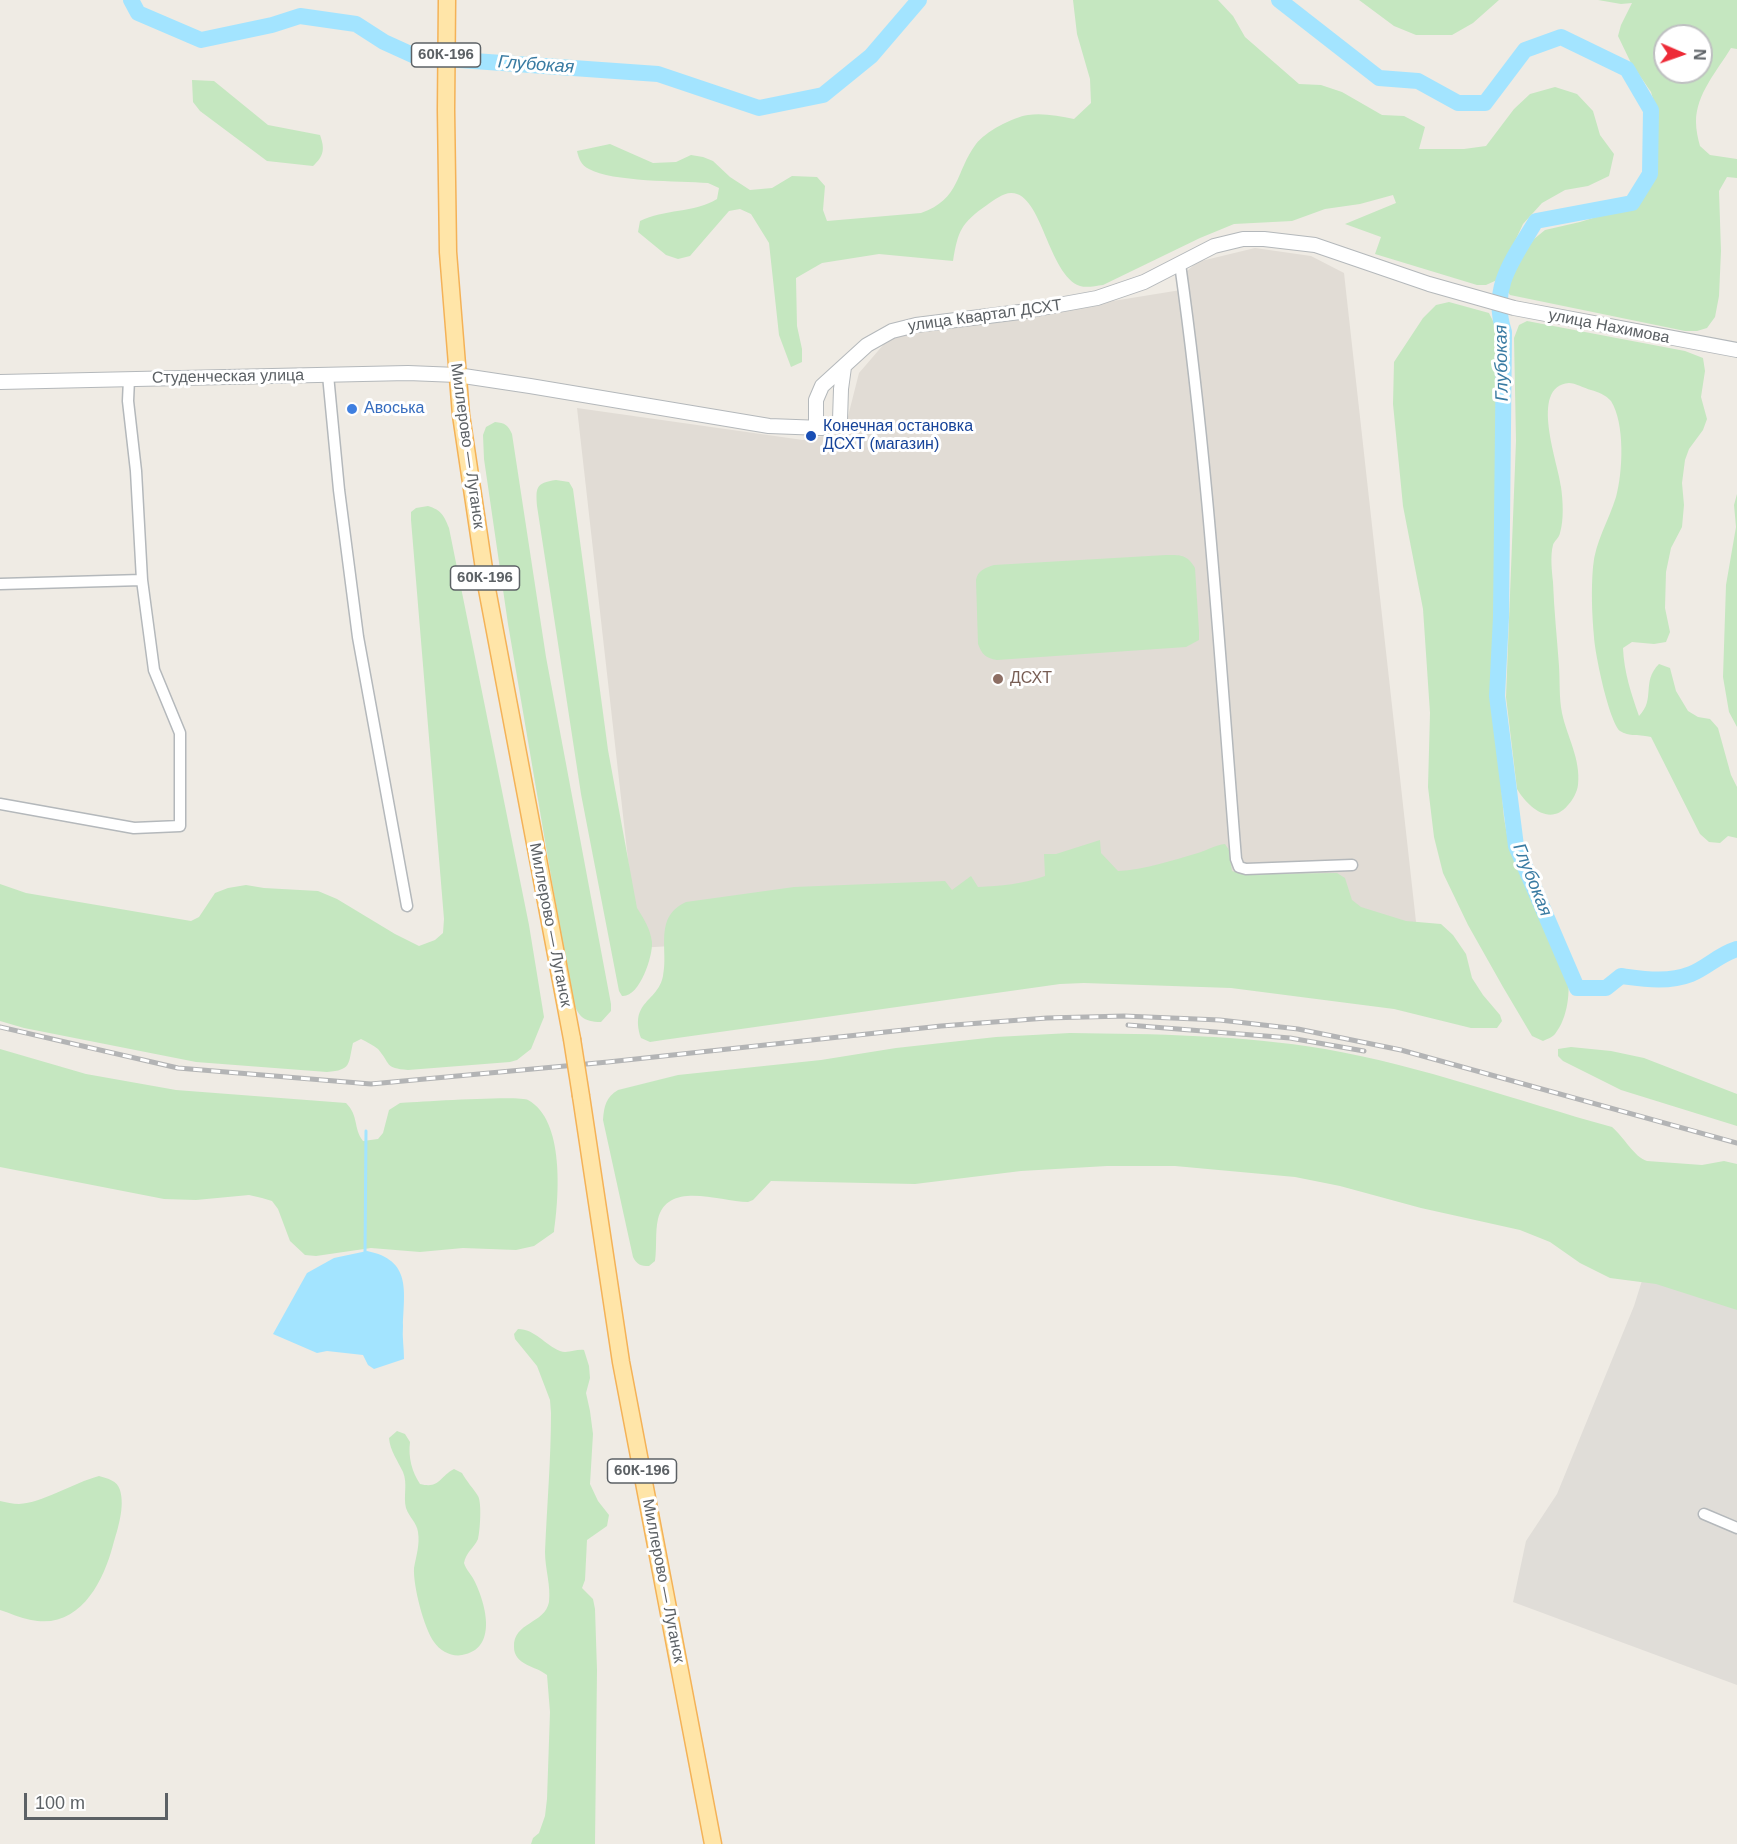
<!DOCTYPE html>
<html>
<head>
<meta charset="utf-8">
<style>
  body { margin:0 }
  #map { position:relative; width:1737px; height:1844px; overflow:hidden; background:#efebe4; font-family:Helvetica,sans-serif }
  canvas { display:block }
  .north { position:absolute; left:1653px; top:24px; width:60px; height:60px; box-sizing:border-box; background:#fff; border:2px solid #bec0c1; border-radius:50%; rotate:92deg; font-size:16px; font-weight:700; line-height:24px; text-align:center; color:#5c6165 }
  .north::after { content:''; display:block; margin:auto; width:21px; height:27px; background:#ed2b37; clip-path:polygon(50% 0,100% 100%,50% 72%,0 100%) }
  .scale { position:absolute; left:24px; top:1793px; width:144px; height:27px; box-sizing:border-box; border:3px solid #5c6165; border-top:0; padding-left:8px; font-size:18px; line-height:21px; white-space:nowrap; color:#5c6165; -webkit-text-stroke:4px #fff; paint-order:stroke }
</style>
</head>
<body>
<div id="map">
<canvas width="1737" height="1844"></canvas>
<div class="north">N</div>
<div class="scale">100 m</div>
</div>
<script>
const context = document.querySelector('canvas').getContext('2d');
context.lineJoin = 'round';
function fill(path, color) {
  context.fillStyle = color;
  context.fill(path, 'evenodd');
}
function stroke(path, color, width, dash) {
  context.strokeStyle = color;
  context.lineWidth = width;
  context.lineCap = dash ? 'butt' : 'round';
  context.setLineDash(dash || []);
  context.stroke(path);
}
function drawText(font, color, halo, rows, align = 'center') {
  context.font = font + ' Helvetica,sans-serif';
  context.lineWidth = 6;
  context.setLineDash([]);
  context.textBaseline = 'middle';
  context.strokeStyle = halo;
  context.fillStyle = color;
  for (const [text, x, y, turn = 0] of rows) {
    context.save();
    context.translate(x, y);
    context.rotate((+turn || 0) * Math.PI / 180);
    context.textAlign = isNaN(turn) ? turn : align;
    if (halo) context.strokeText(text, 0, 0);
    context.fillText(text, 0, 0);
    context.restore();
  }
}
fill(new Path2D(`
  M1645,1271L1737,1308V1685L1513,1602L1526,1541L1557,1494L1634,1306Z`), '#e0ddd8');
fill(new Path2D(`
  M1255,248L1311,256L1344,273L1421,967L1118,919L638,948L577,408L803,440L844,432L859,373L890,337L1187,289L1186,272L1197,262Z`), '#e1dcd5');
fill(new Path2D(`
  M1073,0H1218L1233,16L1245,37L1299,84L1321,85L1342,92L1382,115L1404,116L1425,127L1419,149H1464L1486,146L1514,109L1530,94L1555,87L1577,94L1593,111L1600,135L1614,154L1609,176L1588,186L1565,190L1542,203L1523,224L1497,280L1486,285H1477L1375,254L1381,237L1345,224L1396,203L1393,195L1360,204L1325,209L1292,221L1234,224L1200,238L1103,285C1095,286 1087,288 1080,286C1048,275 1042,192 1011,193C1003,193 994,200 987,205C961,223 958,231 953,261L879,254L822,263L796,278L797,326L802,349V362L791,367L779,335L769,243L751,214L740,209L729,211L690,256L678,259L666,255L638,232L640,221C664,209 694,213 717,199L719,188L708,183C679,181 612,182 589,169C581,165 579,159 577,151L610,144L653,163L676,162L691,155L703,157L713,161L730,177L750,190L772,188L792,176L817,177L825,186L823,210L827,221L921,213C961,199 955,172 976,144C985,132 1013,117 1028,115C1043,113 1059,116 1074,119L1091,103L1090,79L1077,34Z
  M1359,0H1499L1473,23L1452,35H1416L1394,26Z
  M1598,0H1737V49L1731,48C1717,71 1696,94 1696,122C1696,130 1698,139 1700,146L1710,155L1737,159V178L1727,177L1719,191L1721,251L1719,296L1715,317L1707,328L1697,331H1685L1510,295L1507,291L1509,282L1519,259L1534,239L1545,230L1580,222L1635,205L1646,191L1658,166L1656,110L1651,92L1631,63L1618,36L1621,25L1632,3L1621,4ZM1665,36H1701V72H1665Z
  M192,80L214,81L268,125L320,135C325,149 324,156 313,166L267,161L200,111L193,102Z
  M1449,302L1489,313L1495,325L1498,347L1496,584L1492,687L1504,818L1510,851L1567,972C1571,990 1568,1018 1555,1034C1553,1037 1547,1039 1543,1041L1532,1036L1503,987L1468,925L1443,873L1434,837L1428,787L1430,713L1423,609L1403,506L1393,404L1394,362L1423,318L1436,305Z
  M1527,321L1685,351L1703,358L1705,371L1701,397L1707,419L1703,430L1689,449L1685,460L1682,483L1684,505L1682,527L1671,548L1666,572L1665,608L1670,632L1666,642L1654,644L1632,642L1623,648C1624,672 1631,693 1639,716C1656,699 1641,682 1659,664L1670,668L1676,691L1688,711L1698,717L1710,719L1718,728L1731,775L1737,787V838L1728,836L1720,843L1709,842L1700,834L1651,737C1641,734 1628,737 1620,731C1609,721 1595,654 1594,637C1592,615 1591,590 1593,567C1595,542 1609,520 1616,497C1623,472 1625,423 1611,401C1606,395 1598,392 1591,390C1584,388 1575,383 1569,383C1528,386 1559,465 1561,487C1563,501 1564,520 1560,533C1559,538 1554,541 1553,545C1550,556 1552,572 1553,582C1554,610 1557,638 1559,666C1560,681 1559,698 1562,713C1567,737 1581,759 1578,785C1577,792 1573,800 1568,805C1550,827 1528,807 1517,789L1506,697L1516,441L1514,338L1519,325Z
  M495,422C505,423 508,425 512,434L546,657L611,1004V1011L601,1022C583,1022 578,1016 572,999L508,624L484,459L483,435L486,427Z
  M556,480L569,482L573,489L608,750L637,908C644,919 650,928 652,942C653,957 639,998 622,996L619,991L581,794L537,506C536,488 535,483 556,480Z
  M1737,494V727L1729,712L1723,677L1726,585L1736,527L1734,505Z
  M428,506C441,510 444,515 449,528L529,925L544,1017L531,1049L517,1060L510,1062L408,1070C384,1068 391,1064 378,1049C373,1045 367,1042 361,1039L353,1043C348,1064 352,1070 327,1072L196,1062L24,1028L0,1021V884L26,893L191,921L199,917L215,893L228,888L246,885L264,888L318,891L337,899L395,934L419,946L435,940L443,933L444,919L411,520V512L416,508Z
  M1166,555C1180,555 1187,554 1195,568L1199,631V640L1186,647L997,660C985,658 982,654 978,644L976,580C978,570 985,568 994,565Z
  M1100,840L1101,853L1118,871C1144,870 1173,860 1198,853C1208,850 1215,845 1225,844L1229,850L1232,871L1242,874L1337,873L1345,878L1352,900L1361,907L1406,921L1441,924L1453,935L1466,954L1472,978L1483,995L1500,1015L1502,1021L1497,1028H1471L1394,1009L1231,988L1084,983L1060,984L663,1040L650,1042L641,1038C629,1001 658,1002 663,976C669,950 653,917 686,902L794,887L945,881L952,890L971,876L978,887C1000,886 1023,884 1045,876L1044,854H1056Z
  M1070,1033C1156,1034 1241,1035 1325,1049C1423,1066 1517,1101 1612,1127C1624,1137 1634,1157 1647,1161L1702,1165L1724,1161L1737,1164V1310L1656,1284L1610,1278L1580,1263L1550,1242L1520,1230L1421,1208L1340,1186L1295,1177L1175,1166H1107L1021,1171L915,1184L771,1181L753,1200L748,1202C720,1202 668,1180 658,1219C655,1232 657,1247 655,1261L649,1266C641,1266 637,1265 633,1257L603,1120C604,1106 606,1097 618,1090L678,1075L821,1060L896,1048L996,1037Z
  M1571,1047L1611,1051L1644,1058L1737,1094V1126L1621,1090L1563,1061L1558,1056V1049Z
  M0,1049L86,1074L176,1090L346,1103C359,1116 353,1128 363,1141L378,1139L383,1133L389,1110L400,1103C417,1102 520,1095 528,1100C565,1120 559,1197 554,1232L534,1246L516,1250L463,1248L420,1252L371,1248L316,1256L305,1255L290,1241L278,1209L272,1201L262,1198L249,1195L196,1200L164,1199L0,1167Z
  M518,1329C535,1329 545,1345 560,1351C567,1354 576,1349 584,1350L589,1366L590,1378L586,1393L590,1411L593,1434L590,1484L598,1501L609,1515L607,1526L587,1540L585,1580L582,1588L593,1599L595,1609L597,1670L595,1844H531L533,1838L539,1833L545,1816L547,1799L550,1712L547,1675C536,1666 514,1665 514,1647C513,1622 545,1624 549,1602C551,1585 545,1569 545,1552C547,1505 551,1459 551,1413L550,1400L537,1366L515,1339L514,1334Z
  M397,1431L405,1434L410,1442C408,1457 412,1472 420,1484C440,1489 439,1477 454,1469L462,1473C467,1482 473,1488 478,1496C482,1503 480,1531 478,1539C474,1548 466,1552 464,1563C466,1570 472,1575 475,1582C486,1605 498,1649 462,1655C452,1657 440,1651 434,1642C424,1628 413,1586 414,1568C416,1556 420,1545 418,1532C417,1523 409,1517 406,1508C403,1496 408,1484 403,1472C398,1461 390,1451 389,1438Z
  M99,1476C108,1479 117,1480 120,1490C125,1507 118,1528 113,1545C103,1583 79,1630 31,1620C20,1618 10,1613 0,1610V1501C6,1502 13,1504 19,1504C42,1503 73,1483 99,1476Z`), '#c5e7c0');
fill(new Path2D(`
  M367,1251C412,1260 404,1291 403,1326C402,1337 404,1348 404,1359L374,1369L368,1365L363,1355L327,1351L317,1353L273,1334L307,1273L334,1258Z`), '#a3e4ff');
stroke(new Path2D(`
  M365,1254L366,1131`), '#a3e4ff', 3);
stroke(new Path2D(`
  M131,0L138,13L201,40L272,25L300,16L356,24L384,42L417,57L658,74L759,108L823,95L871,56L919,0
  M1279,0L1379,78L1418,81L1458,103H1485L1525,50L1561,37L1627,69L1651,110L1650,174L1632,203L1536,221C1514,258 1489,287 1504,332L1501,617L1497,696L1516,846L1577,988H1606L1621,976C1644,979 1668,983 1691,974C1708,967 1718,955 1737,949`), '#a3e4ff', 16);
const minor = new Path2D(`
  M1180,264C1208,461 1220,660 1236,859L1239,867L1246,869L1352,865
  M328,375L339,490L358,637L407,906
  M0,584L142,580
  M0,804L134,828L180,826V733L154,670L142,580L136,471L128,401L129,379
  M1704,1514L1737,1528`);
const tertiary = new Path2D(`
  M0,382L408,373L457,375L530,386L769,426L822,428L833,425L840,420L841,389L844,367
  M816,428V400L822,386L867,345L892,331L916,325L1020,312L1097,298L1144,282L1214,246L1243,239H1264L1315,245L1429,284L1514,308L1737,350`);
const primary = new Path2D(`
  M447,0L446,110L448,252L461,415L487,589L572,1039
  M581,1096L621,1362L713,1844`);
stroke(minor, '#b4b8bb', 13);
stroke(tertiary, '#b4b8bb', 16);
stroke(primary, '#f4b257', 19);
stroke(minor, '#fff', 10);
stroke(tertiary, '#fff', 14);
stroke(primary, '#ffe5a8', 16);
const rail = new Path2D(`
  M1128,1025L1290,1038L1364,1051
  M0,1027L178,1068L371,1084L608,1062L941,1026L1047,1018L1124,1016L1220,1020L1298,1029L1401,1050L1737,1143`);
stroke(rail, '#b3b4b5', 5);
stroke(rail, '#fff', 3, [9]);
const primaryBridge = new Path2D(`
  M572,1039L581,1096`);
stroke(primaryBridge, '#f4b257', 19, []);
stroke(primaryBridge, '#ffe5a8', 16);
for (const [x, y, r, color] of [
  [352,409,6,"#3f7fe0"],
  [811,436,6,"#1a4fb4"],
  [998,679,6,"#8d6e63"]
]) {
  const dot = new Path2D();
  dot.arc(x, y, r, 0, 2 * Math.PI);
  context.fillStyle = color;
  context.fill(dot);
  stroke(dot, '#fff', 2);
}
for (const [x, y, w] of [
  [446,55,69],
  [485,578,69],
  [642,1471,69]
]) {
  const box = new Path2D();
  box.roundRect(x - w / 2, y - 12, w, 24, 4.5);
  context.fillStyle = '#fff';
  context.fill(box);
  stroke(box, '#5c6165', 1.5);
}
drawText('bold 15px', '#5c6165', null, [
  ["60К-196",446,55],
  ["60К-196",485,578],
  ["60К-196",642,1471]
]);
drawText('16px', '#5c6165', '#fff', [
  ["улица Квартал ДСХТ",985,316,-8],
  ["улица Нахимова",1609,327,11],
  ["Студенческая улица",228,377,-1],
  ["Миллерово — Луганск",467,446,82],
  ["Миллерово — Луганск",550,925,79],
  ["Миллерово — Луганск",663,1581,79]
]);
drawText('16px', '#366cbe', '#fff', [
  ["Авоська",364,409]
], 'left');
drawText('16px', '#164399', '#fff', [
  ["Конечная остановка",823,427],
  ["ДСХТ (магазин)",823,445]
], 'left');
drawText('16px', '#785e54', '#fff', [
  ["ДСХТ",1010,679]
], 'left');
drawText('italic 18px', '#397ba2', '#fff', [
  ["Глубокая",536,65,4],
  ["Глубокая",1502,363,-91],
  ["Глубокая",1532,880,68]
]);
</script>
</body>
</html>
